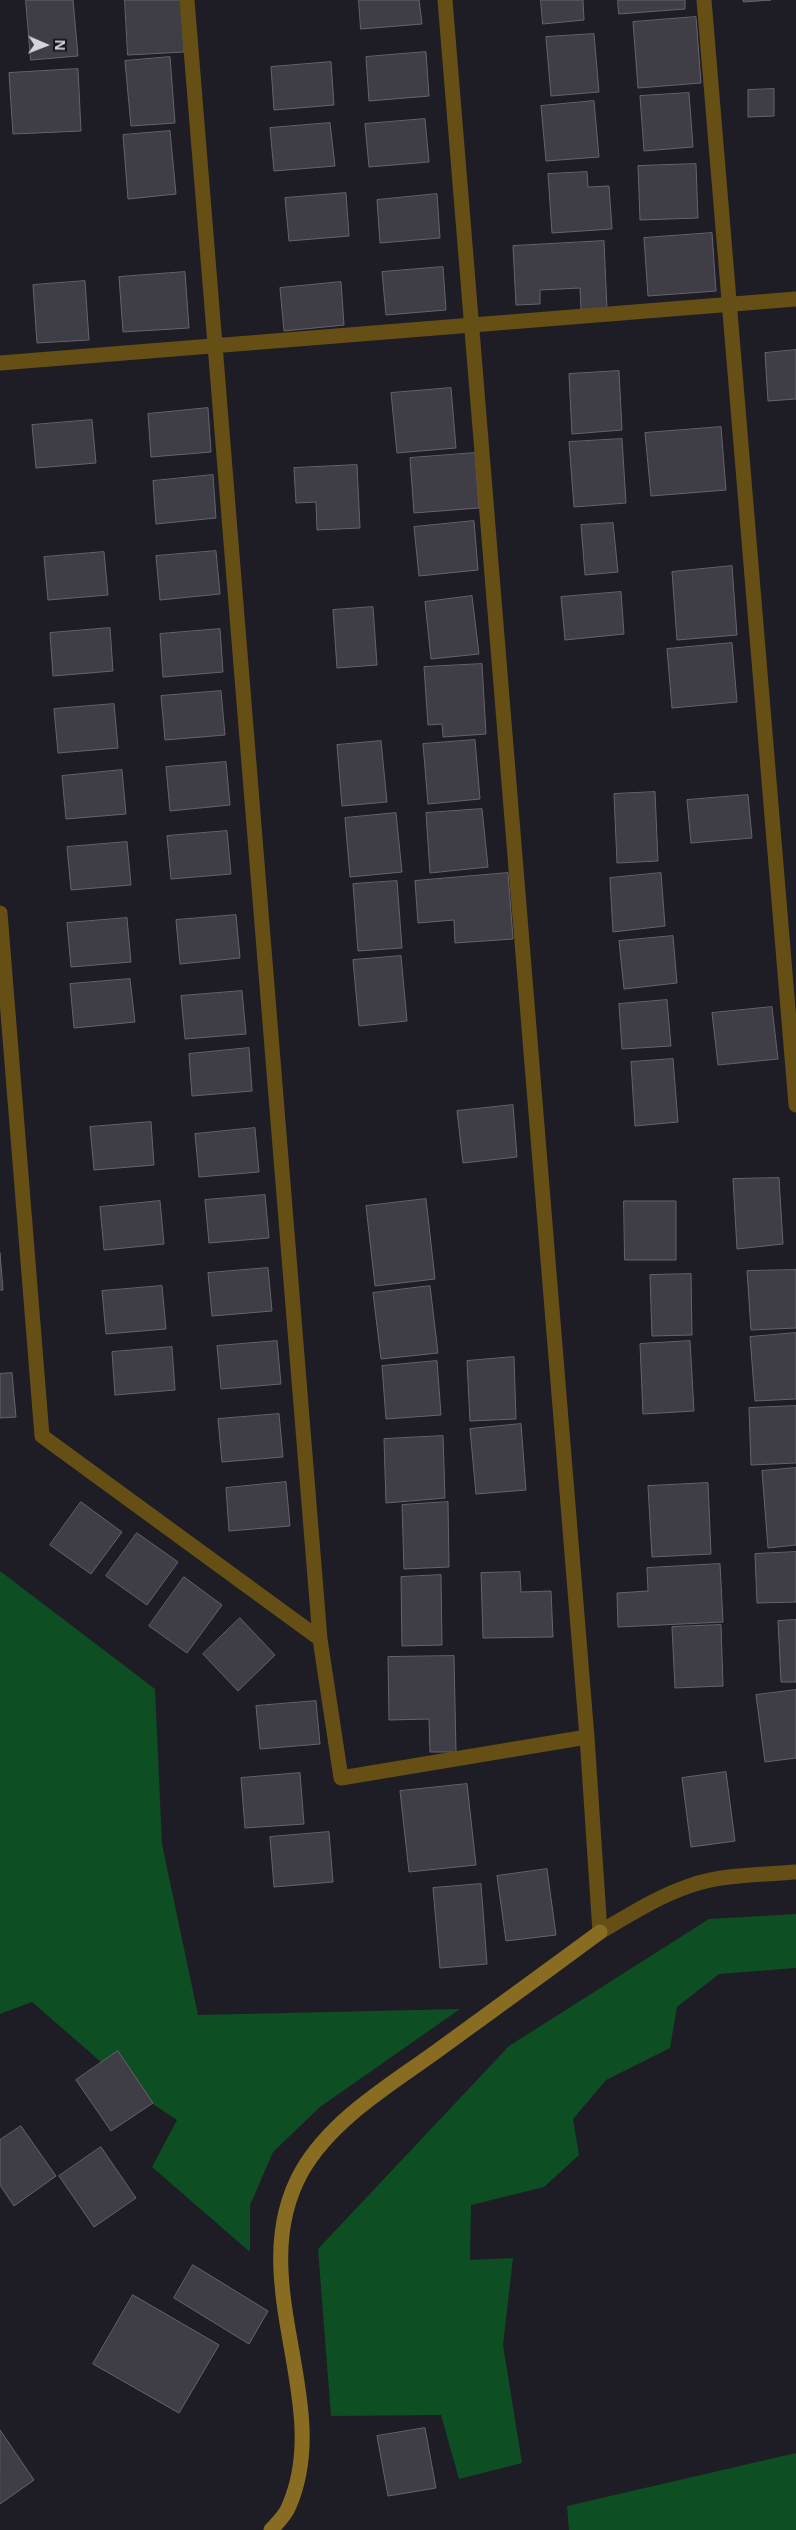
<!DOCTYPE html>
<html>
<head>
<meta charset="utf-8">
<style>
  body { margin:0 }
  #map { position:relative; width:796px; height:2530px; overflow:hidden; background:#1e1d25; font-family:"Noto Sans",sans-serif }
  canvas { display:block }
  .north { position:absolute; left:20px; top:20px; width:50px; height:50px; -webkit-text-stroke:4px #15141b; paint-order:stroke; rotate:91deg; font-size:14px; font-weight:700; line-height:20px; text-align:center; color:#d6d5db }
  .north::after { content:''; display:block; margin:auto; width:18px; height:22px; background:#d6d5db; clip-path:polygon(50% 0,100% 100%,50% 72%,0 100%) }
</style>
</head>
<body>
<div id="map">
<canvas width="796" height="2530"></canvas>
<div class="north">N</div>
</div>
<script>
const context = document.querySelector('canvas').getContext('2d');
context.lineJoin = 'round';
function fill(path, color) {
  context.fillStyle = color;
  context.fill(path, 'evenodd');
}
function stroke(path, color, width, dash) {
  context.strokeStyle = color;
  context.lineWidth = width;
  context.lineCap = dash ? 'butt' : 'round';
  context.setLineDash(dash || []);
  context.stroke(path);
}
fill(new Path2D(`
  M0,1571L155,1689L162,1844L198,2015L460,2009L320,2107L273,2152L250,2205V2252L152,2167L177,2120L139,2095L32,2002L0,2014Z
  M796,1914V1968L719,1974L677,2007L670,2048L606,2080L573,2119L579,2155L544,2187L471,2205L470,2260L513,2258L503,2345L522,2463L459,2479L441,2415L331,2416L318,2249L509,2046L709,1919Z
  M796,2453V2530H569L567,2506Z`), '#0d4e23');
const building = new Path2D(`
  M26,0H73L78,56L31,60Z
  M125,0H181L184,52L128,55Z
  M359,0H419L422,24L361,29Z
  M541,0H583L584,20L543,24Z
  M618,0H685V9L619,14Z
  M743,0H771L744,2Z
  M696,17L701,83L638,88L633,22Z
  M594,34L599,92L551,96L546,37Z
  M426,52L429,96L369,101L366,57Z
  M170,57L175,123L131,126L125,61Z
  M331,62L334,105L274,110L271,67Z
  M78,69L81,131L13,134L9,73Z
  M774,89V116L748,117V90Z
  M689,93L693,147L644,151L640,96Z
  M594,101L599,157L546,161L541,106Z
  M425,119L429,162L369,167L365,124Z
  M330,123L335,166L274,171L270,128Z
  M170,131L176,194L128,199L123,135Z
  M696,164L698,218L640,220L638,166Z
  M587,172L588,187L609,186L612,229L552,233L548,174Z
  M346,193L349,236L289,241L285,198Z
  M437,194L440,238L380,243L377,200Z
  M712,233L716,291L648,296L644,238Z
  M604,241L607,309L581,310L580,288L540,290V304L516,305L513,246Z
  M443,267L446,310L386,315L382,272Z
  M185,272L189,328L123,332L119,277Z
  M85,281L89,340L37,343L33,285Z
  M341,282L344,325L284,331L280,288Z
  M796,350V399L768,401L765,353Z
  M619,371L622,430L572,434L569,374Z
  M451,388L456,448L397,453L391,393Z
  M208,408L211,452L151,457L148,414Z
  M92,420L96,463L36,468L32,425Z
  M721,427L726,490L651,496L645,433Z
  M622,439L626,503L574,507L569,442Z
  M475,453L479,508L414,513L410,458Z
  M357,465L360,528L317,530L316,502L296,503L294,468Z
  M213,475L216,518L156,524L153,481Z
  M474,521L478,570L419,576L414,527Z
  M613,523L618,572L585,575L581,525Z
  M216,551L220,594L160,600L156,556Z
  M104,552L108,595L48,600L44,557Z
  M732,566L737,635L677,640L672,572Z
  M621,592L624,634L565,640L561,597Z
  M472,596L479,654L431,659L425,602Z
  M373,607L377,665L337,668L333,610Z
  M110,628L113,671L53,676L50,633Z
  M220,629L223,672L163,677L160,634Z
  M732,643L737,702L672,708L667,649Z
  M482,664L486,734L443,737L442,724L428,725L424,667Z
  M221,691L225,735L165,740L161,696Z
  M114,704L118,748L58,753L54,709Z
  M475,740L480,799L428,804L423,744Z
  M381,741L387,802L342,806L337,745Z
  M226,762L230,805L170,811L166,767Z
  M122,770L126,814L66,819L62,776Z
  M655,792L658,861L617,863L614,794Z
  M748,795L752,838L691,843L687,800Z
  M482,809L488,867L430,873L426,813Z
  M396,813L402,872L350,877L345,818Z
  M227,831L231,874L171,879L167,836Z
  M127,842L131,885L71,890L67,847Z
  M508,873L513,939L455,943L454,920L418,923L415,881Z
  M661,873L665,926L613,932L610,878Z
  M397,881L402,948L358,951L353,884Z
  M236,915L240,958L180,964L176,920Z
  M127,918L131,962L71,967L67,923Z
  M673,936L677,983L624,989L619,941Z
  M401,956L407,1021L359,1026L353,960Z
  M130,979L135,1022L74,1028L70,984Z
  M242,991L246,1034L185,1039L181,996Z
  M667,1000L671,1046L622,1049L619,1004Z
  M772,1007L778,1059L718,1065L712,1013Z
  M249,1048L252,1091L192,1096L189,1054Z
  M673,1059L678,1122L635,1126L631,1062Z
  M513,1105L517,1157L463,1163L457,1111Z
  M151,1122L154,1165L94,1170L90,1127Z
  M255,1128L259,1172L199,1177L195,1134Z
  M779,1178L783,1244L737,1249L733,1179Z
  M265,1195L269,1238L209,1243L205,1200Z
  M426,1199L435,1279L375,1286L366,1206Z
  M160,1201L164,1244L104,1250L100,1207Z
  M624,1201H676V1260H625Z
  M0,1253L3,1290H0Z
  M268,1268L272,1311L212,1316L208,1273Z
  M796,1270V1328L751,1330L747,1271Z
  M691,1274L692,1335L652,1336L650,1275Z
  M162,1286L166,1329L106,1334L102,1291Z
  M430,1286L438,1353L381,1359L373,1293Z
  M796,1333V1399L755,1401L750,1337Z
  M277,1341L281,1384L221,1389L217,1346Z
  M690,1341L694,1411L643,1414L640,1344Z
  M172,1347L175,1390L115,1395L112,1352Z
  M514,1357L516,1419L470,1421L467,1361Z
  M437,1361L441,1415L386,1419L382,1366Z
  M12,1373L16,1417L0,1418V1374Z
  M796,1406V1463L751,1465L749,1408Z
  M279,1414L283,1457L222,1462L218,1419Z
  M521,1424L526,1490L476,1494L470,1429Z
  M443,1436L445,1498L386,1503L384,1439Z
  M796,1468V1545L768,1548L762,1471Z
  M286,1482L290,1526L229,1531L226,1488Z
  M708,1483L711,1554L652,1557L648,1486Z
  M81,1502L122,1532L91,1574L50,1545Z
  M448,1502L449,1567L404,1569L402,1505Z
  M137,1533L178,1562L147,1605L106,1576Z
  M796,1552V1602L757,1603L755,1554Z
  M720,1564L723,1622L618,1627L617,1593L648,1591L647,1568Z
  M520,1572L521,1592L551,1591L553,1637L483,1638L481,1573Z
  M441,1575L442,1645L402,1646L401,1577Z
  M184,1577L222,1605L187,1653L149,1626Z
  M240,1618L275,1655L238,1691L203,1654Z
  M796,1620V1682H781L778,1621Z
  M721,1625L723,1686L675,1688L672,1627Z
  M454,1656L456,1752H430L429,1719L389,1720L388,1657Z
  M796,1690V1758L765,1762L756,1695Z
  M316,1701L320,1744L260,1749L256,1706Z
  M726,1772L735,1841L691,1847L682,1778Z
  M300,1773L304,1824L245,1828L241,1778Z
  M467,1784L476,1865L409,1872L400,1791Z
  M329,1832L333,1882L274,1887L270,1837Z
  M547,1869L556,1935L506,1941L497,1876Z
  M481,1884L487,1964L440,1968L433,1888Z
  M118,2051L153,2103L111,2131L76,2080Z
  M21,2126L56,2176L14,2206L0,2185V2140Z
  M101,2147L136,2198L94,2227L59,2176Z
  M193,2265L268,2311L249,2344L174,2298Z
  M133,2295L219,2345L179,2413L93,2364Z
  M425,2428L436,2488L388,2496L377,2436Z
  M0,2430L34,2480L0,2504Z`);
fill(building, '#3f3d46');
stroke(building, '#65636d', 1);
stroke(new Path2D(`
  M187,0L320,1639L341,1778L587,1737L600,1932C629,1915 657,1897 689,1886C722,1874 761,1875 796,1872
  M445,0L587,1737
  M704,0L796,1105
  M0,363L796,299
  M0,913L42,1436L320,1639`), '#654f14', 15);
stroke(new Path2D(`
  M271,2530C277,2523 286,2515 289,2506C335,2401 241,2279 302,2171C332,2119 390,2085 437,2051C492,2011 546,1972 600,1932`), '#876c21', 15);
</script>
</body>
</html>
